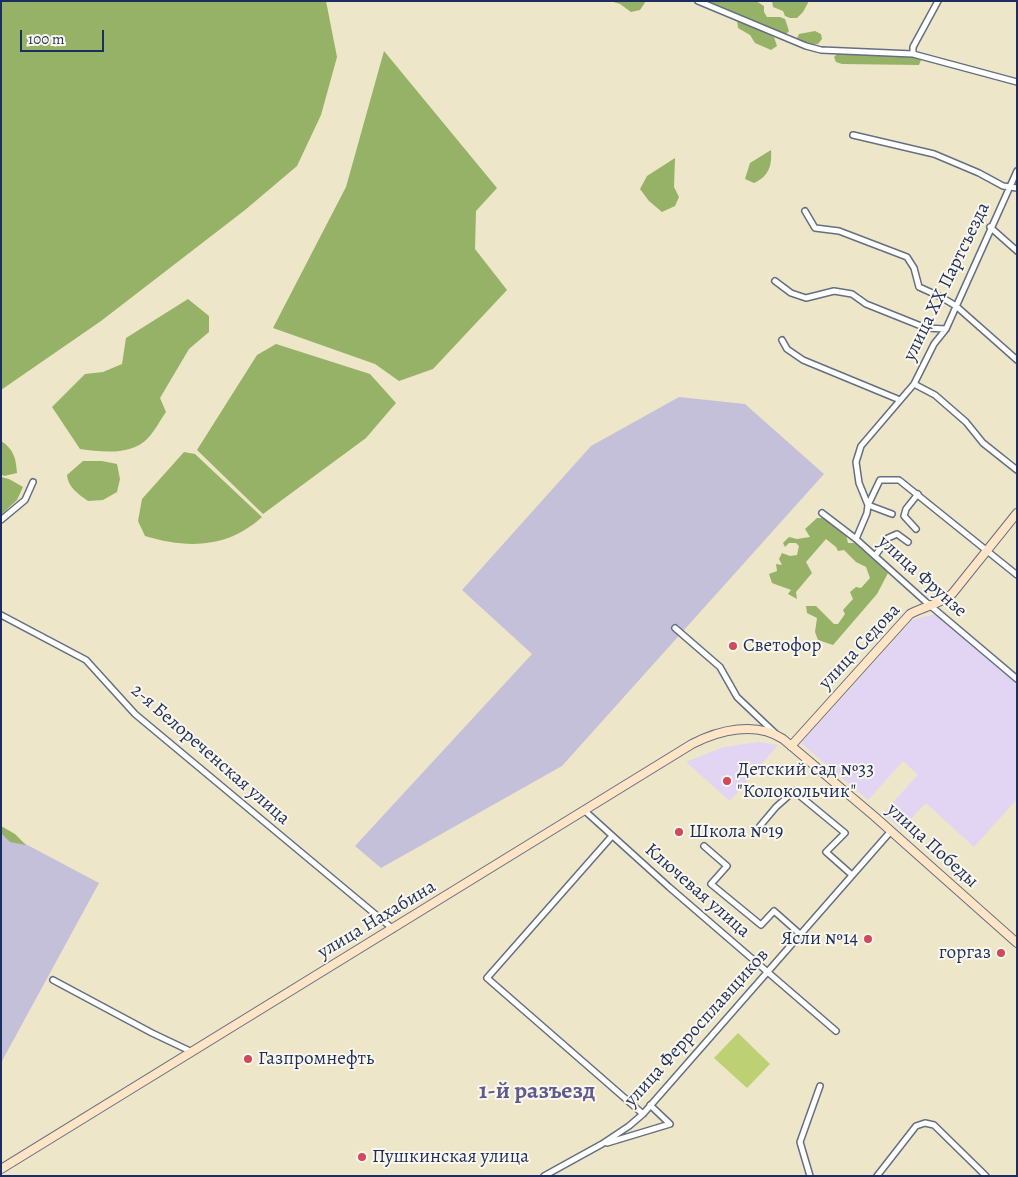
<!DOCTYPE html>
<html>
<head>
<meta charset="utf-8">
<style>
  body { margin:0 }
  #map { position:relative; width:1018px; height:1177px; overflow:hidden; background:#ede6c8; font-family:Alegreya,serif }
  canvas { display:block }
  .frame { position:absolute; inset:0; border:2px solid #1b2f5e; pointer-events:none }
  .scale { position:absolute; left:20px; top:30px; width:84px; height:22px; box-sizing:border-box; border:2px solid #1b2f5e; border-top:0; padding-left:6px; font-size:15px; line-height:18px; white-space:nowrap; color:#1b2f5e; -webkit-text-stroke:4px #fbf7ec; paint-order:stroke }
</style>
</head>
<body>
<div id="map">
<canvas width="1018" height="1177"></canvas>
<div class="frame"></div>
<div class="scale">100 m</div>
</div>
<script>
const context = document.querySelector('canvas').getContext('2d');
context.lineJoin = 'round';
function fill(path, color) {
  context.fillStyle = color;
  context.fill(path, 'evenodd');
}
function stroke(path, color, width, dash) {
  context.strokeStyle = color;
  context.lineWidth = width;
  context.lineCap = dash ? 'butt' : 'round';
  context.setLineDash(dash || []);
  context.stroke(path);
}
function drawText(font, color, halo, rows, align = 'center') {
  context.font = font + ' Alegreya,serif';
  context.lineWidth = 4;
  context.setLineDash([]);
  context.textBaseline = 'middle';
  context.strokeStyle = halo;
  context.fillStyle = color;
  for (const [text, x, y, turn = 0] of rows) {
    context.save();
    context.translate(x, y);
    context.rotate((+turn || 0) * Math.PI / 180);
    context.textAlign = isNaN(turn) ? turn : align;
    if (halo) context.strokeText(text, 0, 0);
    context.fillText(text, 0, 0);
    context.restore();
  }
}
fill(new Path2D(`
  M939,613L1017,680V799L974,847L926,803L901,829L883,813L918,775L903,761L868,800L801,743L912,620Z
  M759,742L778,745L730,801L686,762L724,747Z`), '#e2d4f3');
fill(new Path2D(`
  M679,397L745,404L824,474L562,766L381,868L355,846L532,654L462,590L591,446Z
  M1,831L99,883L2,1061H1Z`), '#c5c0da');
fill(new Path2D(`
  M738,1033L770,1064L747,1088L714,1058Z`), '#bdd074');
fill(new Path2D(`
  M1,1H326L337,57L321,115L297,166L245,210L101,321L1,390Z
  M610,1H646L640,10L631,12L620,4Z
  M707,1H756L764,6V12L767,17H780L785,19L789,31L786,34Z
  M772,1H809L803,12L797,18H790L785,16L783,11L773,7Z
  M737,20L774,37L777,46L771,50L755,43L750,35L738,28Z
  M815,31L821,34L822,39L818,44H803L797,38L799,34Z
  M384,51L497,188L476,211L475,249L507,290L433,369L399,381L375,364L273,328L346,187Z
  M845,52L906,54L921,60L919,65L842,64L836,62L834,57L837,54Z
  M771,150C772,166 769,176 754,183L745,179L750,163Z
  M675,158L674,187L679,197L675,206L662,212L649,201L640,189L647,176Z
  M188,299L209,316V332L189,349L160,398L166,412C160,420 155,431 148,438C131,456 102,452 80,449L52,407L85,374L103,372L122,364L126,338Z
  M276,344L370,374L396,403L366,438L263,514L197,450L257,355Z
  M1,441C14,449 16,459 17,473L4,476L1,474Z
  M184,452L195,454L262,517C228,548 188,549 145,536L138,521L142,499Z
  M83,461H102L117,464L120,479L117,492L103,500L88,501C78,494 68,487 67,475Z
  M1,477L9,479L23,487L17,500L1,515Z
  M817,518H825L846,534L848,543H855L888,573L877,594L833,645L818,640L815,632L817,618L807,613L806,606H816L834,624H838L845,614L843,610L853,599L850,592L856,587L861,588L870,578L866,567L856,562L844,550L838,551L836,547L826,539L806,562L812,573L796,592L797,599L788,594L791,590L772,583L769,574L777,571L776,564L782,565L779,559L782,553L790,556L797,555L799,546L796,543H789L785,547L783,543L789,537L797,539L810,537L805,529Z
  M1,826L15,834L26,845L10,842L1,833Z`), '#96b266');
const street = new Path2D(`
  M698,1L806,46L821,50L913,54L1017,82
  M913,54V47L938,1
  M853,135L934,154L979,173L1003,186L1017,188
  M805,211L815,228L839,231L907,257L914,268L919,287L941,297L956,306L1017,360
  M990,227L1017,251
  M775,281L791,293L806,298L834,291L852,294L866,304L926,328L946,329
  M782,340L787,349L803,360L900,400
  M914,384L935,395L966,422L983,443L1017,470
  M868,505L859,483L856,462L861,446L914,384L934,344L946,329L1017,171
  M868,505L892,514
  M822,513L856,539L926,602L1017,679
  M1,520L25,500L33,482
  M916,529L904,516L906,509L918,494
  M856,539L867,513L868,505L880,480H899L1017,575
  M875,556L888,538L897,534L908,542
  M1,615L86,660L135,714L393,929
  M675,628L720,667L737,697L776,734
  M585,811L669,887L836,1031
  M760,826L776,807L794,791L845,833L826,852L852,875
  M612,836L487,978L643,1114
  M704,846L727,866L711,884L761,925L774,911L800,934
  M53,980L152,1033L190,1051
  M607,1143L670,1124L650,1105
  M544,1176L602,1144L629,1126L643,1114L891,831
  M810,1176L800,1142L820,1086
  M877,1176L916,1126L925,1123L934,1125L986,1176`);
const secondary = new Path2D(`
  M791,746L910,614C925,606 938,605 952,594L1017,513
  M1,1169C231,1026 462,887 692,744C719,730 756,721 783,739L874,816L1017,943`);
stroke(street, '#646f83', 8);
stroke(secondary, '#646f83', 10);
stroke(street, '#fff', 5);
stroke(secondary, '#ffe4c6', 8);
for (const [x, y, r, color] of [
  [733,646,5,"#d1495b"],
  [727,781,5,"#d1495b"],
  [679,832,5,"#d1495b"],
  [868,939,5,"#d1495b"],
  [1001,953,5,"#d1495b"],
  [248,1059,5,"#d1495b"],
  [362,1157,5,"#d1495b"]
]) {
  const dot = new Path2D();
  dot.arc(x, y, r, 0, 2 * Math.PI);
  context.fillStyle = color;
  context.fill(dot);
  stroke(dot, '#fbf7ec', 2);
}
drawText('19px', '#1b2f5e', '#fbf7ec', [
  ["улица XX Партсъезда",947,282,-64],
  ["улица Фрунзе",922,577,42],
  ["улица Седова",860,647,-47],
  ["2-я Белореченская улица",210,755,41],
  ["улица Победы",932,846,42],
  ["Ключевая улица",697,891,41],
  ["улица Нахабина",377,920,-31],
  ["улица Ферросплавщиков",697,1028,-48]
]);
drawText('19px', '#1b2f5e', '#fbf7ec', [
  ["Светофор",743,646],
  ["Детский сад №33",737,770],
  ["\"Колокольчик\"",737,792],
  ["Школа №19",689,832],
  ["Ясли №14",858,939,"right"],
  ["горгаз",991,953,"right"],
  ["Газпромнефть",258,1059],
  ["Пушкинская улица",372,1157]
], 'left');
drawText('bold 24px', '#5d5b90', '#fbf7ec', [
  ["1-й разъезд",537,1092]
]);
</script>
</body>
</html>
